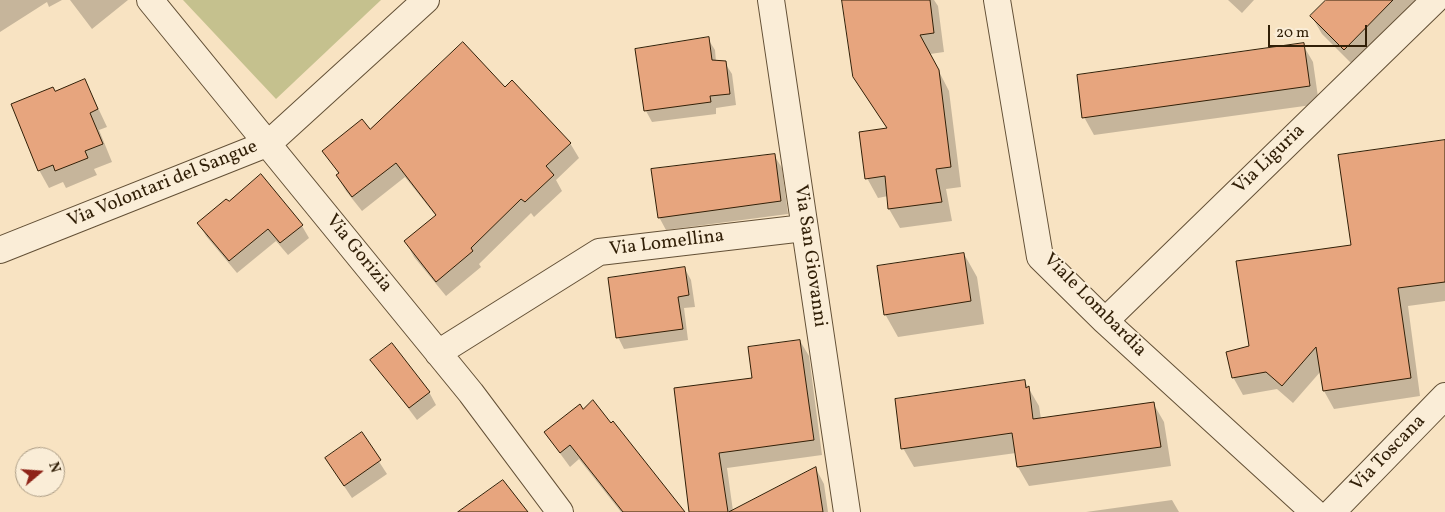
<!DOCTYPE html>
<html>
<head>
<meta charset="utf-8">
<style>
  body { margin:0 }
  #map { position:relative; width:1445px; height:512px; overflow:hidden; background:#f8e3c2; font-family:Vollkorn,serif }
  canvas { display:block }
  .north { position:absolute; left:15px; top:447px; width:50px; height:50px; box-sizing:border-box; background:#faedd7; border:1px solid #aa9b84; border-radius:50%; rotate:72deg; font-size:14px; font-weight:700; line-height:20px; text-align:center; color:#311f07 }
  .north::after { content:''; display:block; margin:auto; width:18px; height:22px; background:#8f2418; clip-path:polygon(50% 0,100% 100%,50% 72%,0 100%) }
  .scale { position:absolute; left:1268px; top:25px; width:99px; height:22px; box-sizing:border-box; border:2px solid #311f07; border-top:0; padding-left:6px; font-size:15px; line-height:18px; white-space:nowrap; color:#311f07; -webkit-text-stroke:4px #faedd7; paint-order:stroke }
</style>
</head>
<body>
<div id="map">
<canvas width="1445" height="512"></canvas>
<div class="north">N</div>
<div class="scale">20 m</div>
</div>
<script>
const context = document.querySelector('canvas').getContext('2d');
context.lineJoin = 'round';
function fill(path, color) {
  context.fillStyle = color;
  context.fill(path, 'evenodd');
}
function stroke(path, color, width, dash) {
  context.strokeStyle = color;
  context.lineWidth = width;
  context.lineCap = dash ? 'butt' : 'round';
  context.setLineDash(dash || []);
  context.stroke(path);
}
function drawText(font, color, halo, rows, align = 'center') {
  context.font = font + ' Vollkorn,serif';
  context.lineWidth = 4;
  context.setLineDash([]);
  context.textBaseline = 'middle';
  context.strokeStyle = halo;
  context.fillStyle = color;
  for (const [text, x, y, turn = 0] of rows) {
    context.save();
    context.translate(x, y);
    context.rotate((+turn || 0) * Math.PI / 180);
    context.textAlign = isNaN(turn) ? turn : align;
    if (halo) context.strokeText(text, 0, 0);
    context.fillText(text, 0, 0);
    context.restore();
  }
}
fill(new Path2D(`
  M183,0H381L276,99Z`), '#c5c18e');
fill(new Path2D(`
  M0,0H62L49,7L47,2L0,32Z
  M70,0H128L92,29Z
  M844,0H934L938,6L944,52L930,54L949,91L961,187L946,189L952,221L900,228L889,209L888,196L878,198L867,178L888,130L854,77Z
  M1228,0H1254L1242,13Z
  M1328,0H1419L1354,66L1322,34L1312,17Z
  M708,39L715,50L716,62L725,63L732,74L736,105L716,108V114L652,122L646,111Z
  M1303,45L1313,62L1319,104L1094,135L1084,117Z
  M85,80L107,127L99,130L112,162L94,169L97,175L66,188L63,182L49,188L39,170L55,93Z
  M505,89L570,143L579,158L556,180L562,191L534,217L531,213L479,264L481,267L446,296L414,257L406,242L436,216L405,177L362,211L346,191L337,176L339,174L324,151L370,130Z
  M1445,141V301L1408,306L1420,396L1334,409L1324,391L1321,371L1293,403L1277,389L1243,395L1233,377L1250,347L1352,246Z
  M774,155L782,168L788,214L666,230L659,217Z
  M199,223L302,226L309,238L288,255L276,241L237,273L206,236Z
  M964,254L977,277L984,324L898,337L885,314Z
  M685,269L691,280L695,307L684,308L688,340L624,349L618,337Z
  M800,341L809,356L822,455L727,468L733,511L816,469L824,484L828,512H691L753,379Z
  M372,360L429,392L436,405L417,420Z
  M1025,382L1039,406L1041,419L1153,403L1164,422L1171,466L1029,486L1018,467L1016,453L914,467L903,448Z
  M580,406L684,512H621L579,459L570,467L545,433Z
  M361,434L387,474L352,498L326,459Z
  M1172,500L1179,512H1086Z`), '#0003');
const building = new Path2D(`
  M842,0H930L934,33L920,35L939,70L951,167L936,169L942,202L888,209L885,176L865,179L859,132L887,128L853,77Z
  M1326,0H1393L1344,50L1310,16Z
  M709,37L712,60L726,61L730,94L710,96L711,102L644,111L635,49Z
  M463,42L505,87L512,80L571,143L546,166L554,175L525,202L521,199L471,248L473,251L436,282L404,241L436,215L396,163L352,197L336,175L339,173L322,151L362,119L370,129Z
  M1304,43L1310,86L1082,118L1077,75Z
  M85,79L98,109L90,113L103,144L85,151L88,158L55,171L53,165L38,171L11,104L53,87L55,91Z
  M1445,140V282L1398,288L1411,378L1323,391L1316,347L1282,386L1266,372L1232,378L1226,352L1249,346L1236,261L1351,245L1338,155Z
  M775,154L781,201L658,218L651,169Z
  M261,174L303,225L280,243L268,229L229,261L197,223L226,199L229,201Z
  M964,253L971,301L884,315L877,266Z
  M685,267L689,295L678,297L683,329L616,338L608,278Z
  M800,340L814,440L719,453L728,512H689L674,388L752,378L748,347Z
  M392,343L430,392L409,408L370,360Z
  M1025,380L1026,388L1029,386L1033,419L1154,402L1161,447L1017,467L1012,433L901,449L895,399Z
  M593,400L611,423L613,421L685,512H623L570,445L560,453L544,432L580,404L583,409Z
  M362,432L381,460L344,486L325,458Z
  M816,467L823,512H729Z
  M503,480L528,512H458Z`);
fill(building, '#e7a57e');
stroke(building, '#311f07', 1);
const street = new Path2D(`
  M150,0L471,393L560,512
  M771,0L847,512
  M997,0L1040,257L1105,321L1314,512
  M0,250L269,143L426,0
  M1105,321L1435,0
  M438,353L599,252L804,228
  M1332,512L1445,396`);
stroke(street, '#635036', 28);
stroke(street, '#faedd7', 26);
drawText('19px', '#311f07', '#faedd7', [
  ["Via Liguria",1270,160,-44],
  ["Via Volontari del Sangue",163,185,-22],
  ["Via Lomellina",667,244,-7],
  ["Via Gorizia",358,254,51],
  ["Via San Giovanni",809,256,82],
  ["Viale Lombardia",1094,306,45],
  ["Via Toscana",1389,454,-46]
]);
</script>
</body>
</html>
